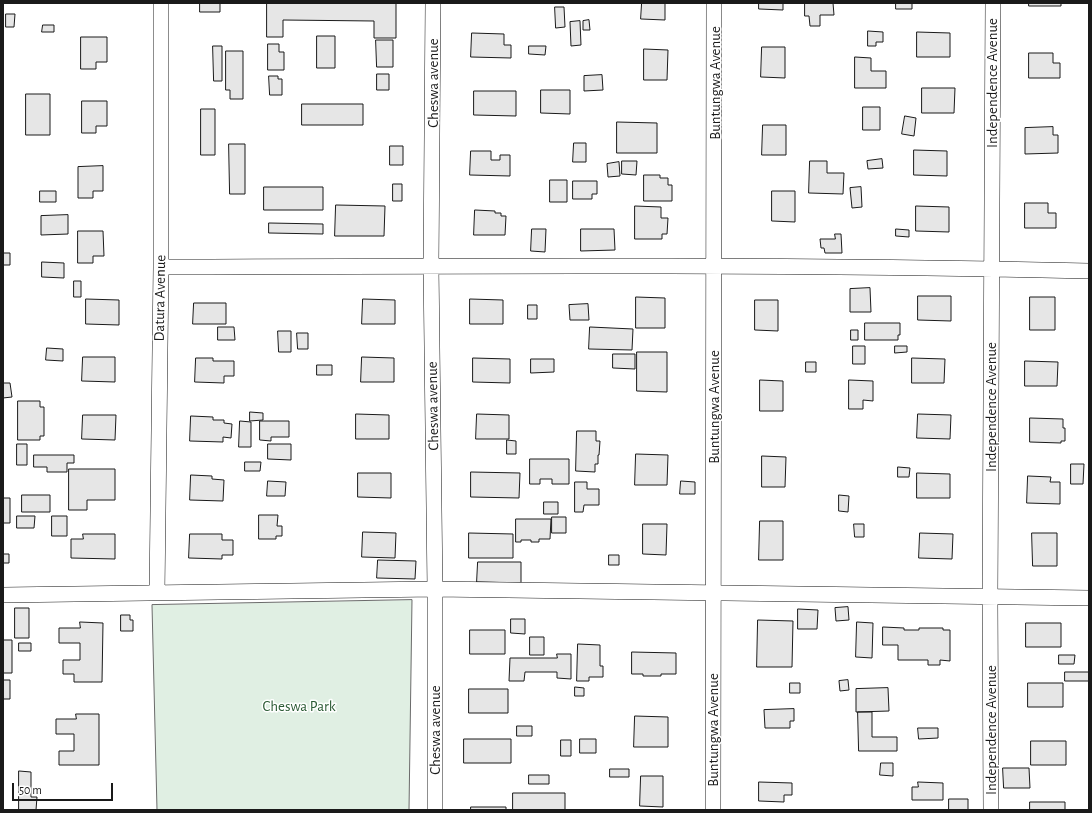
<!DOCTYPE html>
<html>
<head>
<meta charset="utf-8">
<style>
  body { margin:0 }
  #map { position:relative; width:1092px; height:813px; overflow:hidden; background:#fff; font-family:"Alegreya Sans",sans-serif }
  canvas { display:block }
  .frame { position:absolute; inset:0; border:4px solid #1a1a1a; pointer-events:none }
  .scale { position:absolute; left:12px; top:783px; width:101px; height:18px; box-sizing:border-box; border:2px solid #1a1a1a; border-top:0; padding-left:5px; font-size:12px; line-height:14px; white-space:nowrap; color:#1a1a1a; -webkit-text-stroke:3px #fff; paint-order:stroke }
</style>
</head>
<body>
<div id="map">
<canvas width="1092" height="813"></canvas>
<div class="frame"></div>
<div class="scale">50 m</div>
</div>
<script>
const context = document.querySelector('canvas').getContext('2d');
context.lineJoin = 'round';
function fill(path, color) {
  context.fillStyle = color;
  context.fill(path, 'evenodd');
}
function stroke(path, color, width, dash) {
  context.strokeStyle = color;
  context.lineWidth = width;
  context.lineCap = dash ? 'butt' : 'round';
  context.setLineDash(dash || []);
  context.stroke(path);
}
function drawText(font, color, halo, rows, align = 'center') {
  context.font = font + ' "Alegreya Sans",sans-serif';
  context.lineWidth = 3;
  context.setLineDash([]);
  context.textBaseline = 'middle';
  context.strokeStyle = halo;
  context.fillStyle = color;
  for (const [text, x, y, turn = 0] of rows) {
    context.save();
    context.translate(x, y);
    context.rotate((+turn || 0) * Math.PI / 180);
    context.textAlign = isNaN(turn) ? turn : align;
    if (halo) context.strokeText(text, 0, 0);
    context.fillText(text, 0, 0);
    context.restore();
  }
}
const green = new Path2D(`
  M412,600L409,810H157L152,605Z`);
fill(green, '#e0efe3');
stroke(green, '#6a6a6a', 1);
const building = new Path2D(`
  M200,3H220V12H200Z
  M267,3H396V38H374V21L283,20V37H267Z
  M642,3H665V20L641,19Z
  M759,3H783V10L759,9Z
  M805,3H833L834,15H820V26H810L809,16H805Z
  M896,3H912V9H896Z
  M1029,3H1061V6H1029Z
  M555,7H564L565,27L556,28Z
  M6,14H15L14,27H6Z
  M589,20L590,30H583V21Z
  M580,21L581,45L571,46L570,22Z
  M43,25H54V32H42Z
  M868,31L883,32V42H876V46H868Z
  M917,32L950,33V57H917Z
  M472,33L504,34V45H511V58L471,57Z
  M317,36H335V68H317Z
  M81,37H107V62H96V69H81Z
  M376,40H393V67H377Z
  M268,44H279V52H284V70H268Z
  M213,46H222V81H214Z
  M529,46H546L545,55L529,54Z
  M762,47H785V78L761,77Z
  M644,49L668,50L667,80H644Z
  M226,51H243V99H230V90H226Z
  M1029,53H1053V63H1060V78H1029Z
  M855,57L871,58V71H886V88H855Z
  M377,74H389V90H377Z
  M602,75L603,90L584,91V76Z
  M269,76H278V79H282V95H270Z
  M922,88H955L954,113H922Z
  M541,90H570V114L541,113Z
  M474,91H516V116L474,115Z
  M26,94H50V135H26Z
  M82,101H107V126H96V133H82Z
  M302,104H363V125H302Z
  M863,107H880V130H863Z
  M201,109H215V155H201Z
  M905,116L916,118L914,136L902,134Z
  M617,122L657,123V153H617Z
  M763,125H786V155H762Z
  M1053,127V135H1058V153L1025,154V128Z
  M574,143H586V162H573Z
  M229,144H245V194H230Z
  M390,146H403V165H390Z
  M914,150L947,151V176L914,175Z
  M471,151H491V160H500V155H510V176L470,175Z
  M882,159L883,168L868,169L867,161Z
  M622,161H637L636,175L622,174Z
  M810,161H827V173H844L843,194L809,193Z
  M619,162L620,176L608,177L607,164Z
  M103,166V191H93V198H78V167Z
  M644,175H660V178H668V185H672V201H644Z
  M550,180H567V202H550Z
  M573,181H597V194H592V199H573Z
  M393,184H402V201H393Z
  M264,187H323V210H264Z
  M861,187L862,207L852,208L850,188Z
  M40,191H56V202H40Z
  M772,191H795V222L772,221Z
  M1025,203H1048V213H1056V228H1025Z
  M336,205L385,206L384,236H335Z
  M635,206L661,207V218H668L667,234H662V239H635Z
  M916,206L949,207V232L916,231Z
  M475,210L495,211V213H501V216H506L505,235H474Z
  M68,215V234L41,235V216Z
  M269,223L323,224V234L269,233Z
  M532,229H546L545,252L531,251Z
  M581,229H614L615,250L581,251Z
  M896,229L909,230V237L896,236Z
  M78,231H103L104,256H93V263H78Z
  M835,234H841L842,253H825L824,248H821L820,239H835Z
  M3,253H10V265H3Z
  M42,262L64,263V278L42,277Z
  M74,281H81V297H74Z
  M870,288L871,312H850V289Z
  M918,296H951V321L918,320Z
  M636,297L665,298V328H636Z
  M1030,297H1055V330H1030Z
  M86,299L119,300V325L86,324Z
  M363,299L395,300V324H362Z
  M470,299L503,300V324H470Z
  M755,300H778V331L755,330Z
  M194,303H226V324H193Z
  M588,304L589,320H570L569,305Z
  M528,305H537V319H528Z
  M865,323H900V335H898V340H865Z
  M218,327H234L235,340H218Z
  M590,327L633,329L632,350L589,349Z
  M851,330H858V340H851Z
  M278,331H291V352H279Z
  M297,333H308V349H298Z
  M853,346H865V364H853Z
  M895,346H907V352L895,353Z
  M47,348L63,349V361L46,360Z
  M637,352H667V392L637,391Z
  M613,354H635V369L613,368Z
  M83,357H115V382L82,381Z
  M362,357L394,358V382H361Z
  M196,358H213V361H234V376H224V383L195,382Z
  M473,358L510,359V383L473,382Z
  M912,358L945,359L944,383H912Z
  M531,359H554V372L531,373Z
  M1025,361L1058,362L1057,386H1025Z
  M806,362H816V372H806Z
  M317,365H332V375H317Z
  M760,380L783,381V411H760Z
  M849,380L873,381V401L863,400V409H849Z
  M3,383H10L12,397L3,398Z
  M18,401H40V407H44V436H40V440H18Z
  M250,412L263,413V420L250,421Z
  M356,414L389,415V439H356Z
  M477,414L509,415V439H476Z
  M918,414L951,415L950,439L917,438Z
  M83,415H116L115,440L82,439Z
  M191,416L213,417V420H224V423L232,424L231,438L223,437V442L190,441Z
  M1030,418L1063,419V428H1065V441H1061V443L1030,442Z
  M240,421L251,422V447H239Z
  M260,421H289V437H271V441L260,440Z
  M577,431H596V441H600L599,455H598V464H595V472L576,471Z
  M507,440L516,441V454H507Z
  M17,444H27V465H17Z
  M268,444H291V460L268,459Z
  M636,454L668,455L667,485H635Z
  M34,455H74V463H67V472H47V467H34Z
  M762,456L786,457L785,487H762Z
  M530,459H569V484H552V479H540V484H530Z
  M245,462H261L260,471H245Z
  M1071,464H1084L1083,484H1071Z
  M898,467L910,468L909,477H898Z
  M69,469H115V500H87V510H69Z
  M471,472L520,473L519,498L471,497Z
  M358,473H391V498L358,497Z
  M917,473L950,474V498H917Z
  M191,475L212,476V479L224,480L223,501L190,500Z
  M1028,476L1051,477L1050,482H1060V504L1027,503Z
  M268,481L286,482L285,496H267Z
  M681,481L695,482V494H680Z
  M575,482H587V489H599V505H584L583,512H575Z
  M22,495H50V512H22Z
  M839,495L849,496L848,512L839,511Z
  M3,498H10V523H3Z
  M544,502H558V514H544Z
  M259,515H278L277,526H282V536H276V539H259Z
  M17,516H35L34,528H17Z
  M52,516H67V536H52Z
  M552,517H566V533H552Z
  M516,519H551L550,539H539V542H531V540H521V542H516Z
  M760,521H783V560H759Z
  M643,524H667L666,555L643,554Z
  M854,524H864V537H855Z
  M363,532L396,533L395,558L362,557Z
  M469,533L513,534V558H469Z
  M920,533L953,534L952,559L919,558Z
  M1032,533H1057V566H1033Z
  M83,534H115V559L71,558V539H83Z
  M190,534H222V540H233V555H222V559L189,558Z
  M3,554H9V563H3Z
  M609,555H619V565H609Z
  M378,560L416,561L415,579L377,578Z
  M478,562H521V583L477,582Z
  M848,607L849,620L836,621L835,608Z
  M15,608H29V638H15Z
  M798,609L818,610L817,629H798Z
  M121,615H130V620H133V631H121Z
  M511,619H525V634L511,633Z
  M758,620L793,621L792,667H757Z
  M80,622L103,623L102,682H74V674H63V660H80V643H59V628H80Z
  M857,622L873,623L872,658L856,657Z
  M1026,623H1061V647H1026Z
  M883,627L904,628V630H919V628H943V630H950V661L940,660V665H928V660H898V645H883Z
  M470,630H505V654H470Z
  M530,637H544V655H530Z
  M3,640H12V673H3Z
  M19,643H31V651H19Z
  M578,644L600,645V666H603V677H589V681H577Z
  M632,652L676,653V674H661V676H643V674H632Z
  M557,654H571V679L557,678V672H525L524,681H509L510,658H557Z
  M1059,655H1075L1074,664H1059Z
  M1065,672H1089V681H1065Z
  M3,680H10V699H3Z
  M848,680L849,690L840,691L839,681Z
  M790,683H800V693H790Z
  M1028,683H1063V707H1028Z
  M575,687L584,688V696H575Z
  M888,688L889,711L856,712V689Z
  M469,689H508V713H469Z
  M794,709V721H790V728H765L764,710Z
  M858,712H872V737H897V751H859Z
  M76,714H99V765H59V751H74V734H56V719H76Z
  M635,716L668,717V747H634Z
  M517,726H532V736H517Z
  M918,728H938V738L919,739Z
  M464,739H511V763H464Z
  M580,739H596V753H580Z
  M561,740H571V756H561Z
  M1031,741H1066V765H1031Z
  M881,763H893V776L880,775Z
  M1003,768H1029L1030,788H1004Z
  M610,769H629V777H610Z
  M19,771L31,772V797H37L36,810H19Z
  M529,775H549V784H529Z
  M641,776H663V807L640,806Z
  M759,782L792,783V795H784V802L759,801Z
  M918,782L943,783V800H912V787H918Z
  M513,793H565V810H513Z
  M949,799H968V810H949Z
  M1030,802H1065V810H1030Z
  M471,807H506V810H471Z`);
fill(building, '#e6e6e6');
stroke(building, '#1a1a1a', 1);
const minor = new Path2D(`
  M433,3L431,266L435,589V810
  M161,267C470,266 780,264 1089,271
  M157,593L161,267V3
  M3,595L435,589L1089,598
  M713,810L714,3
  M991,810L990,597L993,3`);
stroke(minor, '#1a1a1a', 16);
stroke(minor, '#fff', 15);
drawText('15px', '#1a1a1a', '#fff', [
  ["Cheswa avenue",433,83,-90],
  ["Buntungwa Avenue",715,83,-90],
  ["Independence Avenue",992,83,-90],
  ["Datura Avenue",160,298,-89],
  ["Cheswa avenue",433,406,-91],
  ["Buntungwa Avenue",714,407,-90],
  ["Independence Avenue",991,407,-90],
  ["Cheswa avenue",435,730,-90],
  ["Buntungwa Avenue",713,730,-90],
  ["Independence Avenue",991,730,-90]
]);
drawText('15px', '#2b5a34', '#fff', [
  ["Cheswa Park",299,706]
]);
</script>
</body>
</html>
